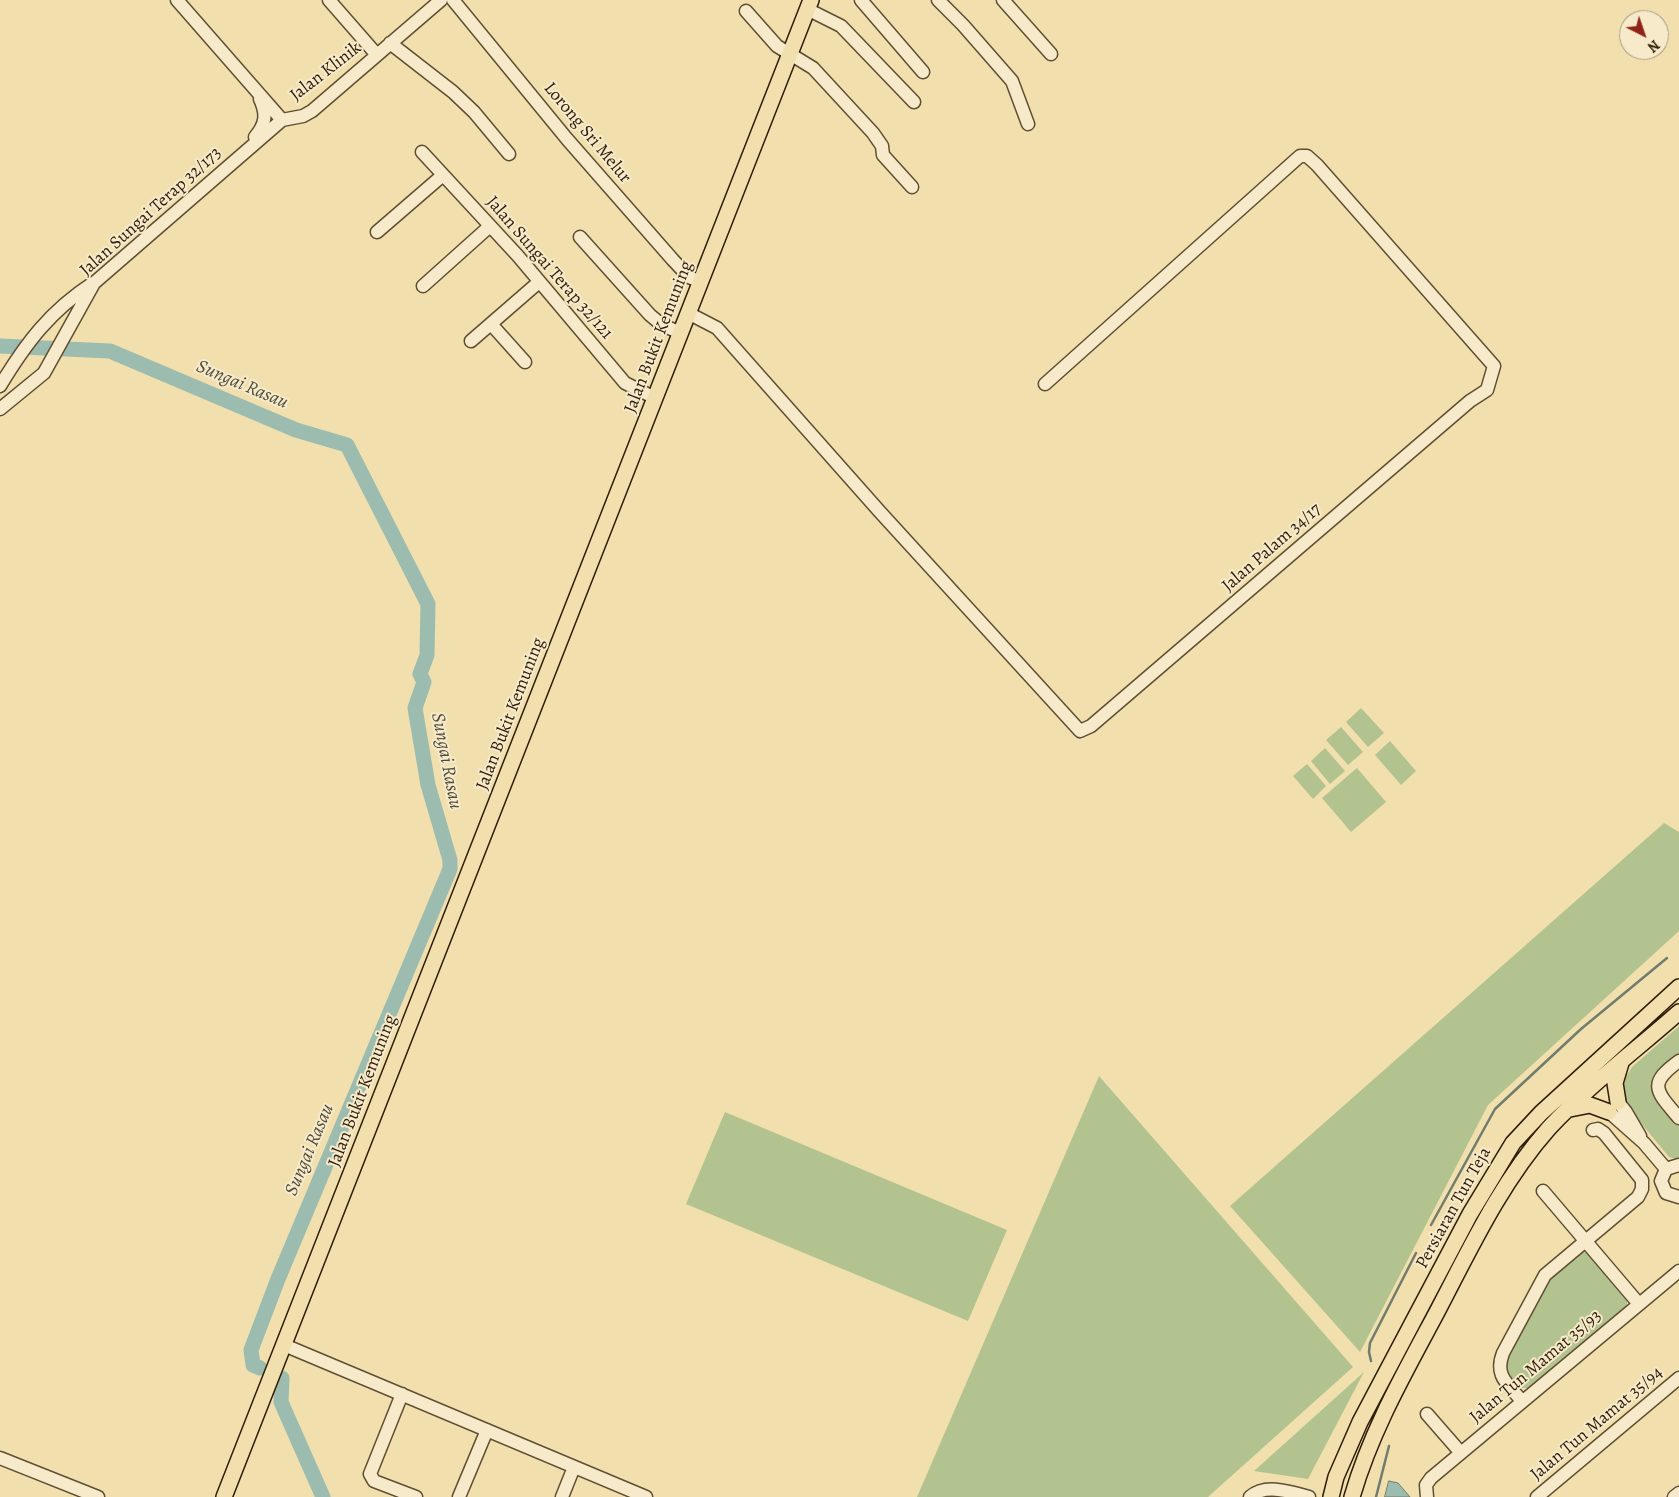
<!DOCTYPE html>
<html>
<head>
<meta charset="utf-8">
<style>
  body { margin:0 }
  #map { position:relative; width:1679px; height:1497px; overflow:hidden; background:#f1dfae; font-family:Alegreya,serif }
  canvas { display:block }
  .north { position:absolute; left:1619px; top:10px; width:50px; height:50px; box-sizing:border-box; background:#f6eaca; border:1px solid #a7987c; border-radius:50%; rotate:139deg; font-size:14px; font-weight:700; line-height:20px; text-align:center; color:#301d08 }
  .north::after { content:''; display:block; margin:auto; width:18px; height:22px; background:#8f2418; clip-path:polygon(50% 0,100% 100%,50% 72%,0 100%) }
</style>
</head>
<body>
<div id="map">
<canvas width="1679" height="1497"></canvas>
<div class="north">N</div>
</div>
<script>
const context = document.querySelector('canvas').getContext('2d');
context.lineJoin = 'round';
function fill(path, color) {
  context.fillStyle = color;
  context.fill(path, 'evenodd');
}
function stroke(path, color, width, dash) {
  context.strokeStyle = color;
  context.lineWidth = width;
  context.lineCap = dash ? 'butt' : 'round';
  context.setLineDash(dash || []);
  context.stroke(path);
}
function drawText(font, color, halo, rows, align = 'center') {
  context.font = font + ' Alegreya,serif';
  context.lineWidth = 4;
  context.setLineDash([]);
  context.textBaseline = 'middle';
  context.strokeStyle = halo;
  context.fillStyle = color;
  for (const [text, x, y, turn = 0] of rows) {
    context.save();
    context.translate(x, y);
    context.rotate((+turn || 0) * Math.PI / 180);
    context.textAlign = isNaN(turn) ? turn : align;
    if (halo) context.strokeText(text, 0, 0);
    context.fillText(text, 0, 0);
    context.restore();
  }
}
fill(new Path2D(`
  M1361,708L1384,733L1368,747L1346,722Z
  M1341,727L1363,752L1348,765L1326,740Z
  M1390,741L1416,771L1401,785L1375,755Z
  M1325,748L1345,771L1330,784L1311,761Z
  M1307,764L1326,786L1313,799L1293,776Z
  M1357,768L1386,802L1351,832L1322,798Z
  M1664,823L1679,832V931L1488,1105L1360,1352L1230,1206Z
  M1679,1026V1056L1653,1080C1653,1100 1666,1111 1679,1126V1160L1669,1157L1622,1100L1619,1079L1627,1075L1632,1067Z
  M1099,1076L1353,1367L1208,1497H917Z
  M725,1112L1007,1230L968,1321L686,1204Z
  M1581,1252L1589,1253L1627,1297V1304L1624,1309L1530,1388H1520L1507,1373L1505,1357L1548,1280Z
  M1364,1372L1308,1479L1254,1471Z`), '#b3c38f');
const water = new Path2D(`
  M1389,1481L1398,1483L1410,1497H1385Z`);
fill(water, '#9bbcaf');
stroke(water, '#707c6c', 1);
stroke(new Path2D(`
  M1431,1225L1495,1109L1581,1029L1667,958
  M1371,1361L1369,1352L1370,1343L1416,1253
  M1376,1497L1389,1446`), '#707c6c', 2.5);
stroke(new Path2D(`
  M0,346L110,351L296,430L347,445L428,604L427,655L420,674L424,682L415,708L428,785L450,860V869L278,1279L251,1350L253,1365L260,1368
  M282,1378L281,1402L323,1497`), '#9bbcaf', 15);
const minor = new Path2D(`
  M177,0L282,120
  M329,0L377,55
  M453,0L567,139L673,260L689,277L701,282
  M861,0L923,72
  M938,0L963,25L1012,81L1028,124
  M1003,0L1051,54
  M807,9L841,26L914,102
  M746,11L777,46L813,68L873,133L882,146L883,155L912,187
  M390,43L453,92L474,112L509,154
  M282,120L303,116L312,111L441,0
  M255,137C266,124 267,114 260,99
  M422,152L518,256L625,383L655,398
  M377,232L443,175
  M580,237L650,315L662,325L681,333
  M423,286L490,226
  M688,313L717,328L880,512L1080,731L1091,726L1470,401L1487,390L1494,366L1317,165L1307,156H1300L1045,384
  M491,324L525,362
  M471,341L539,282
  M0,386C26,343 50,311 93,283
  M0,409L44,373L94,283L282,120
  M1679,1061C1647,1084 1656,1091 1679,1118
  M1618,1102L1626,1112L1640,1136
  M1609,1112L1644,1143L1666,1169
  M1679,1165L1666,1169L1661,1181L1666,1193L1679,1197
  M1543,1191L1639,1304
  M284,1345L646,1497
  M402,1394L370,1474L374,1481L416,1497
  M1522,1401C1508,1384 1494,1376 1503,1353L1545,1275L1638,1197L1642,1189V1180L1604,1133L1598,1129L1593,1130
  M1427,1414L1461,1453
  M0,1458L98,1497
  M459,1497L487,1430
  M562,1497L574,1467
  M1250,1497C1265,1483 1291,1492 1309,1497
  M1427,1497L1426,1485L1431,1478L1679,1271
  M1537,1497L1679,1378
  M1674,1497L1679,1493`);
const major = new Path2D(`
  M1618,1102L1615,1083L1621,1063
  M1570,1109L1590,1105L1609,1112
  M224,1497L811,0
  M1331,1497L1336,1477L1360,1422L1470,1214L1513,1143L1541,1113L1679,987
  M1352,1497C1371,1431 1405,1372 1437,1312C1470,1249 1501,1182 1549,1128C1588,1086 1636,1050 1679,1012`);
stroke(minor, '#604e32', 15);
stroke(major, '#301d08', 18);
stroke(minor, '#f6eaca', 12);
stroke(major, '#f1dfae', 15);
drawText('18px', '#301d08', '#f6eaca', [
  ["Jalan Klinik",326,72,-38],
  ["Lorong Sri Melur",587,133,50],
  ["Jalan Sungai Terap 32/173",151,212,-42],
  ["Jalan Sungai Terap 32/121",549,268,49],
  ["Jalan Bukit Kemuning",659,337,-69],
  ["Jalan Palam 34/17",1272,548,-41],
  ["Jalan Bukit Kemuning",511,714,-69],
  ["Jalan Bukit Kemuning",363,1091,-69],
  ["Persiaran Tun Teja",1454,1208,-61],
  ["Jalan Tun Mamat 35/93",1536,1367,-40],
  ["Jalan Tun Mamat 35/94",1597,1424,-40]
]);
drawText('italic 19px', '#504d3a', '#f6eaca', [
  ["Sungai Rasau",242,385,23],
  ["Sungai Rasau",446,761,79],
  ["Sungai Rasau",310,1150,-67]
]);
</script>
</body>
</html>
